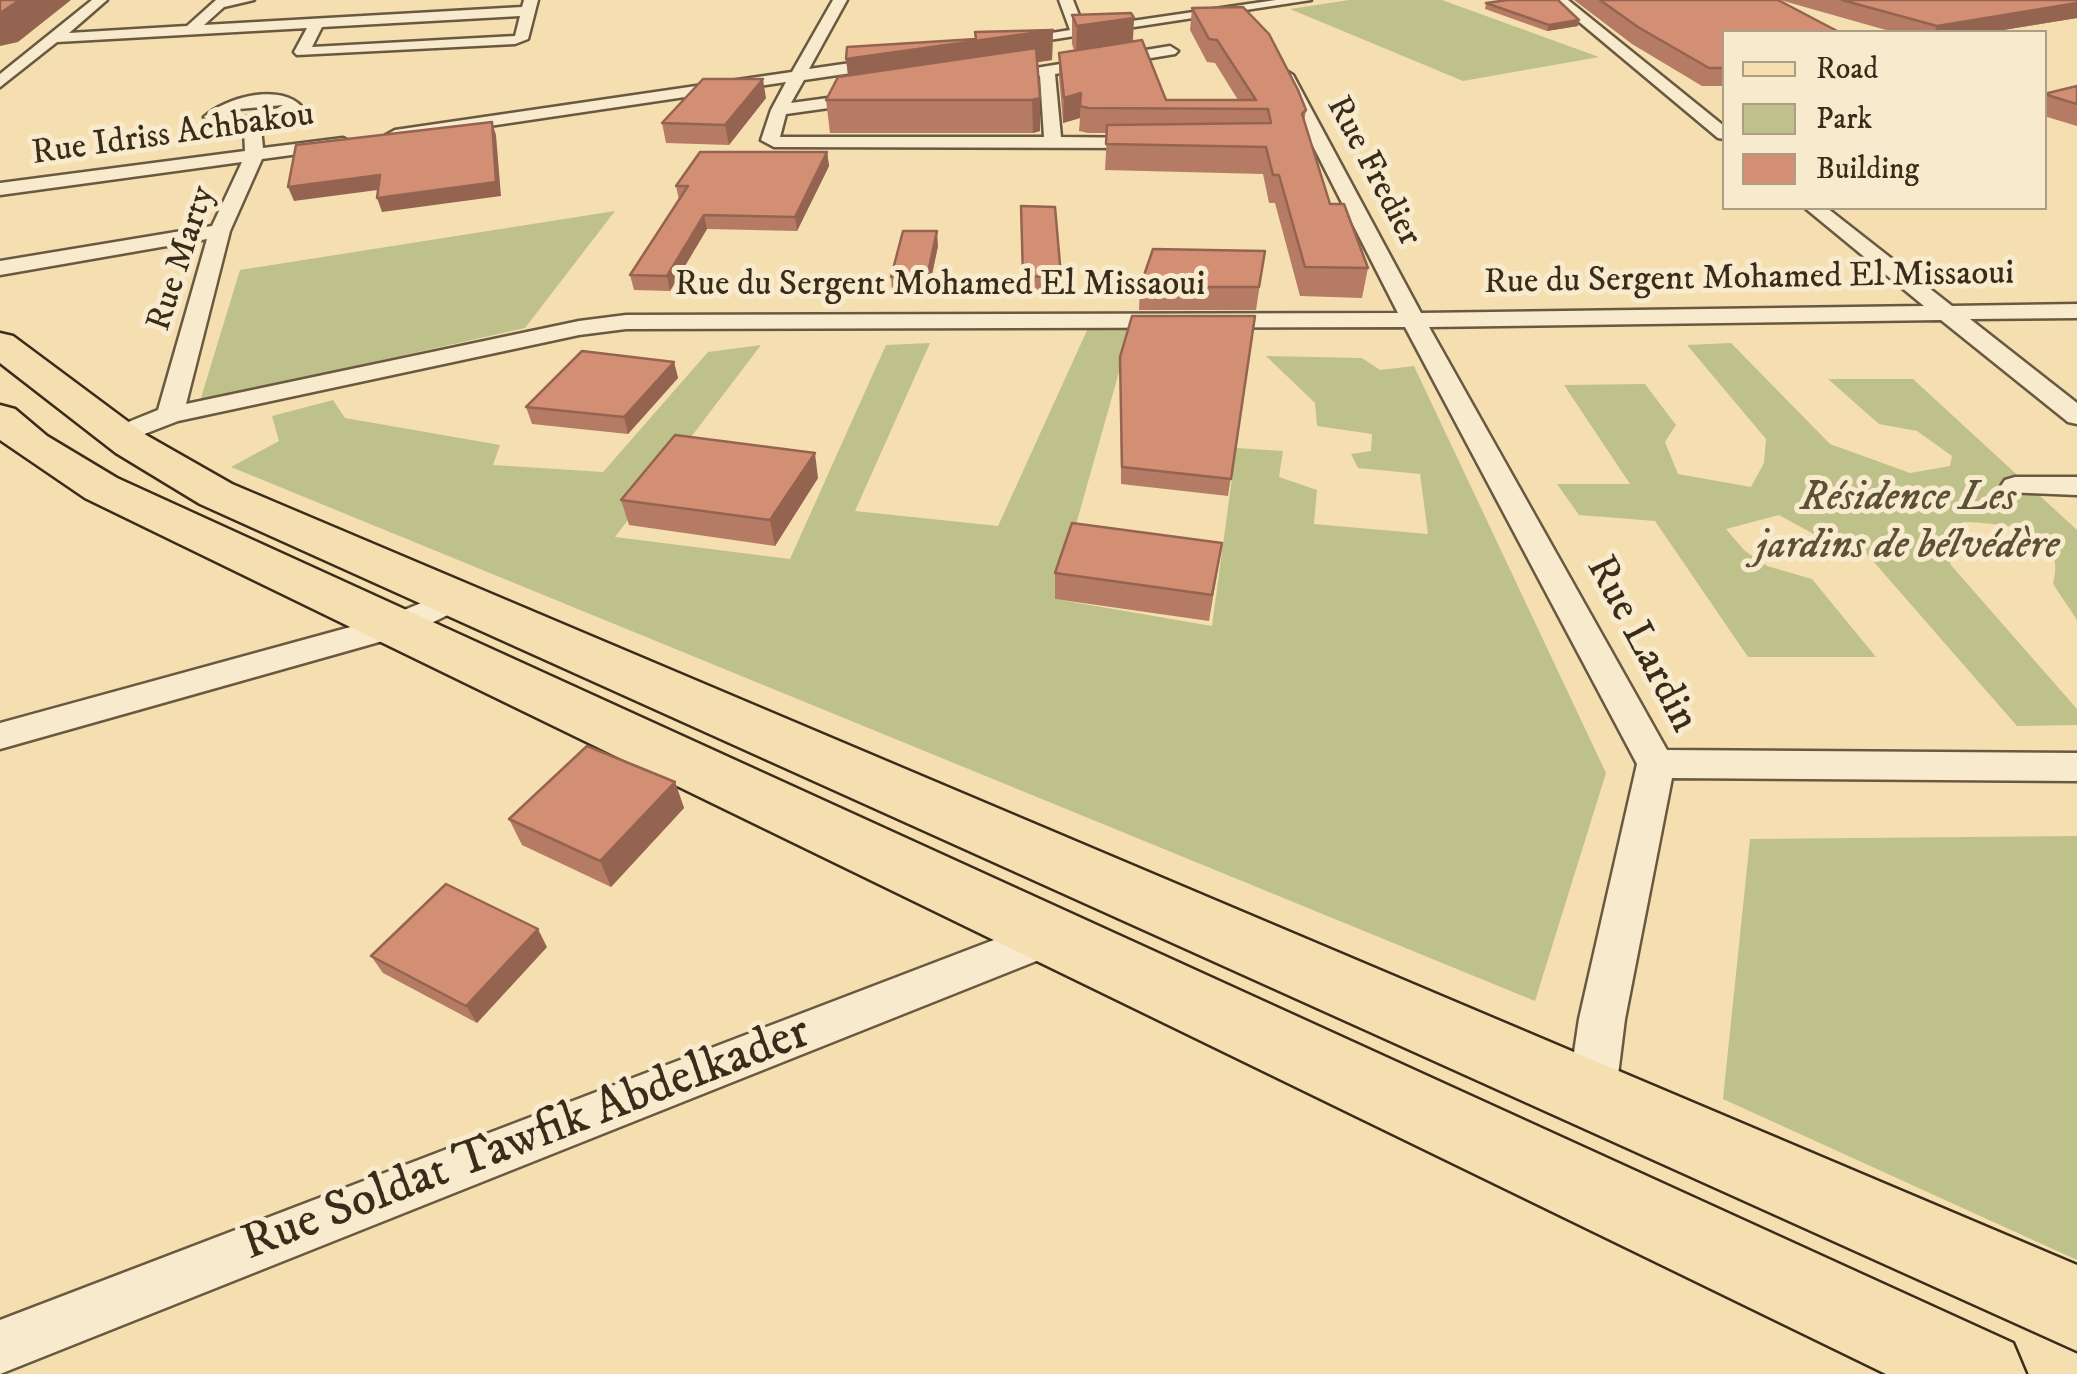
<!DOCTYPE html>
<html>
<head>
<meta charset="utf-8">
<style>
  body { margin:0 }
  #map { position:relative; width:2077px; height:1374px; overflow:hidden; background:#f5dfb1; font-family:"IM FELL DW Pica",serif }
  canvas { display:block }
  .legend { position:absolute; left:1722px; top:30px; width:325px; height:180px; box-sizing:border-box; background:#f8eacc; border:2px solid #ac9e85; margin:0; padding:12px 18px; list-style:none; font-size:30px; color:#3a2c1b }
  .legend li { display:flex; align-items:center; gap:20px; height:50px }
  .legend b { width:50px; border:2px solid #ac9e85 }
</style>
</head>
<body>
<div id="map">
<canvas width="2077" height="1374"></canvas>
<ul class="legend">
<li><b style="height:12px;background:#f5dfb1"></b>Road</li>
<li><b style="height:28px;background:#bec18a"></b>Park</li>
<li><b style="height:28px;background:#d38f74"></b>Building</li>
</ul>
</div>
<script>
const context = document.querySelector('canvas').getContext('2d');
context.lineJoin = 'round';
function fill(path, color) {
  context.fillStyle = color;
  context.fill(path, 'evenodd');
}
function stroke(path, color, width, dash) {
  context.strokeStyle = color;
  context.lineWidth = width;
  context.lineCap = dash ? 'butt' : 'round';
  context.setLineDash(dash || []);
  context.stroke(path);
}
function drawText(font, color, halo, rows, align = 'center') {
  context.font = font + ' "IM FELL DW Pica",serif';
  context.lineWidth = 10;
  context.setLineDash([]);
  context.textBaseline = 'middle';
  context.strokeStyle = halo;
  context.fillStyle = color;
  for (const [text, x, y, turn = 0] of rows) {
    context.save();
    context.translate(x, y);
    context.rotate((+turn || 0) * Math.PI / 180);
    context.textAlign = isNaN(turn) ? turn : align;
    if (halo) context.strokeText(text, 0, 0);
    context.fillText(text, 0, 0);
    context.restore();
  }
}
fill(new Path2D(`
  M1349,0H1442L1599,57L1463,81L1290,9Z
  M615,211L525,328L200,401L240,270Z
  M1089,326H1132L1055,599L1212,626L1236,448L1283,451L1279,477L1317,490L1314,524L1428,534L1420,474L1358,468L1351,454L1371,451L1372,434L1317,426L1315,403L1266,356L1362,358L1380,370L1414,366L1606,773L1535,1001L231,467L279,441L272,416L333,400L345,418L500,445L493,465L603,472L708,352L761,345L615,537L790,559L886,345L930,343L855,511L998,526Z
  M1731,343L1830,444L1910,473L1950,466L1952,456L1917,431L1879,424L1828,379H1913L2077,530V620L2053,584C2069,526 2003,524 1963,522L1950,564L2077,709V725L2017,726L1866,553L1828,542L1779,515L1726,529L1744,550L1767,566L1812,579L1876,657H1748L1655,521L1579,515L1557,484H1630L1564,385L1645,384L1676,425L1665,442L1678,474L1751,487L1764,463L1766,439L1687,345Z
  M2077,836V1260L1723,1099L1750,839Z`), '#bec18a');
const minor = new Path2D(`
  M92,0H107L69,33L187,26L216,0H254L224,7L204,25L522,7L524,0H538L528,39L515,44L297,55L294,52L307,28L57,42L0,87V74ZM520,16L515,36L312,47L322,27Z
  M833,0H847L809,69L892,57L900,62L892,67L804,80L791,103L872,92L880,97L872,102L786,114L780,137H1044L1040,76L993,84L985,79L987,76L1170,46L1178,51L1175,54L1055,74L1061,137L1152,138L1161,143L1152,148L774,147L761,140L771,110L786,82L395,140L386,135L395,130L792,72Z
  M1059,0H1073L1084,28L1276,0H1311L1003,47V41L1070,30Z
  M1553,0H1568L1724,126V139L1718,138Z
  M1285,70L1293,75L1421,313L1924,306L1805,208H1827L1952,306L2077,304V318L1970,319L2077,403V424L2068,422L1941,320L1429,327L1667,750L2077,753V781L1672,778L1625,1019L1615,1099L1608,1115L1591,1122L1574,1115L1567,1099L1579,1019L1637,764L1405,327L626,329L579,335L178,421L116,445L106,443L102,437L106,431L158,410L207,239L0,275V261L212,226L242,162L0,195V183L245,151L244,130L215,125L204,117C226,97 282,82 303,108L283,122L261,128L263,148L343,138L352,143L343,148L262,159L230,231L186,404L579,321L626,315L1398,313L1277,75ZM283,105L262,117H226L239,109Z
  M2015,477H2077V495L2005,492L2001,486L2005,480Z
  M453,590L464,593L469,600L464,607L411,633L0,749V723L387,617Z
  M1054,917L1069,922L1075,935L1069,948L0,1374V1320Z`);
const primary = new Path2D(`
  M0,333L13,336L146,435L232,484L2077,1265V1351L200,504L116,453L0,363Z
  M0,405L15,409L47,436L117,478L2013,1343L2026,1374H1886L85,498L0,440Z`);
stroke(minor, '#695940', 5);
stroke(primary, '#3a2c1b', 5);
fill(minor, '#f8eacc');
fill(primary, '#f5dfb1');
fill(new Path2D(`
  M1574,0H1778L1724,32V86H1702L1632,44Z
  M1780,0H2077V18L1991,32H1893Z
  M1486,3L1578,26L1547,31L1485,9Z
  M1192,8L1306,110L1304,122L1330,204L1368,268L1362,298L1300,296L1275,203H1269L1263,174L1105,170L1107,133H1088L1079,131L1080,118L1063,123L1059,76V53L1074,50L1072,44V15L1134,18L1133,42L1166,100H1238L1215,63L1207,62L1190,30Z
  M1053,30L1052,60L1037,62L1040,98V131L1033,133H830L826,100L848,75L846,59L975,39V32Z
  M2077,86V126L2044,116V94Z
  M766,98L729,145L666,143L662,123Z
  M827,152L829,166L797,231L707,229L670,291L634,290L630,275L679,200L676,186Z
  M1021,206L1061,276V292H1024Z
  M938,246L928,293L892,292L891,277Z
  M1265,251L1256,310H1139L1140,287Z
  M1255,316L1228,496L1121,484L1120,357Z
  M674,362L678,378L628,434L532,424L526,407Z
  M818,478L775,546L629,525L621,500Z
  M1218,568L1209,621L1055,599V573Z
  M675,782L684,808L611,887L522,845L509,819Z
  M547,947L477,1023L383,973L371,956Z`), '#b57b64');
fill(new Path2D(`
  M20,0H71L18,42L0,46V13Z
  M2077,3V18L1991,32H1934L1937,26Z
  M1134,18L1132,48L1076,56L1077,26Z
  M1579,20L1578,26L1547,31L1549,25Z
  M1053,30L1052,60L850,90L846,59Z
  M763,79L766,98L729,145L725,125Z
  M1081,93L1080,118L1063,123L1064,98Z
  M1040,98V131L1033,133L1032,100Z
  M492,122L496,135L501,196L382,212L377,198Z
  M827,152L829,166L797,231L795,217Z
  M380,175L385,189L294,201L288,187Z
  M704,215L707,229L670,291L667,276Z
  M937,231L938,246L928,293L927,277Z
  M674,362L678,378L628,434L624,417Z
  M815,453L818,478L775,546L770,520Z
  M675,782L684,808L611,887L600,861Z
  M538,929L547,947L477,1023L466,1006Z`), '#946451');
const building = new Path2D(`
  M0,0H20L0,13Z
  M1508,0H1558L1579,20L1549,25L1486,3Z
  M1600,0H1778L1839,32H1724V68H1709L1638,27Z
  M1842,0H2077V3L1937,26Z
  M1243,7L1269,34L1298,90L1306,110L1302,114L1330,204H1344L1368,268L1305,267L1279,175H1273L1266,147L1106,144L1107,125L1271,123L1268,109L1088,108L1080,106L1081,93L1064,98L1059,53L1142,40L1166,100H1256L1217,40L1209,39L1192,8Z
  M1131,13L1134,18L1077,26L1072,15Z
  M1053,30L846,59L847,47L976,39L975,32Z
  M1036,48L1040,98L1032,100H826L838,77Z
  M703,79H763L725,125L662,123Z
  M2077,86V104L2044,94Z
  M492,122L496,182L377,198L380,175L288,187L296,145Z
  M700,152H827L795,217L704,215L667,276L630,275L688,186H676Z
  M1021,206L1055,207L1061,276L1023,277Z
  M903,231H937L927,277H891Z
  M1153,249L1265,251L1259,287H1140Z
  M1132,316H1255L1231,479L1122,467L1120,357Z
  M582,351L674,362L624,417L526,407Z
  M675,435L815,453L770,520L621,500Z
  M1072,523L1222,543L1212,595L1055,573Z
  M587,746L675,782L600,861L509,819Z
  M446,884L538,929L466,1006L371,956Z`);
fill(building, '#d38f74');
stroke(building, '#946451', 2.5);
drawText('35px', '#3a2c1b', '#f8eacc', [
  ["Rue Idriss Achbakou",173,136,-8],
  ["Rue Fredier",1372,172,62],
  ["Rue Marty",183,259,-72],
  ["Rue du Sergent Mohamed El Missaoui",1749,280,-1],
  ["Rue du Sergent Mohamed El Missaoui",940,287]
]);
drawText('italic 42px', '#5b5137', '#f8eacc', [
  ["Résidence Les",1908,500],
  ["jardins de bélvédère",1908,548]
]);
drawText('42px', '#3a2c1b', '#f8eacc', [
  ["Rue Lardin",1640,645,62]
]);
drawText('50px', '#3a2c1b', '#f8eacc', [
  ["Rue Soldat Tawfik Abdelkader",527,1141,-21]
]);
</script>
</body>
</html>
